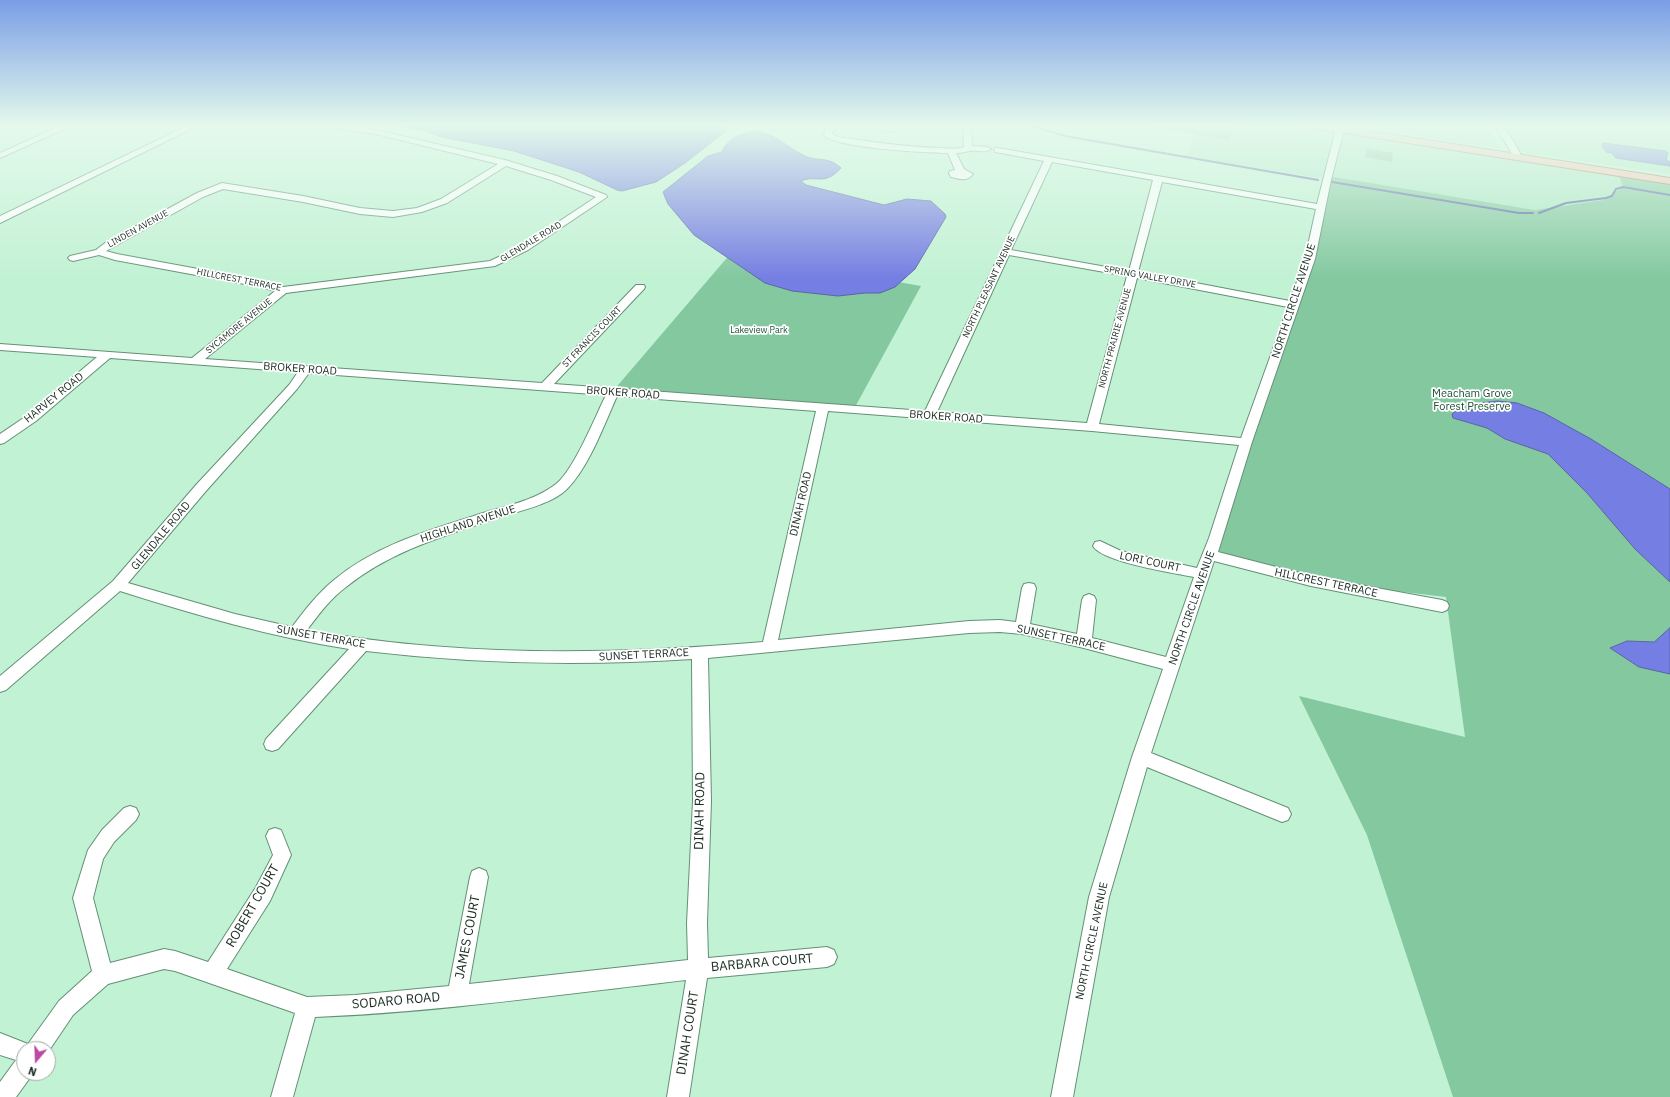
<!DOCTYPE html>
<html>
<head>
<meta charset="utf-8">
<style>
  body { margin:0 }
  #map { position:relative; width:1670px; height:1097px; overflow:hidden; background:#c2f2d4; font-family:"IBM Plex Sans",sans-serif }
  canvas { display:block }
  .north { position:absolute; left:16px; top:1041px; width:40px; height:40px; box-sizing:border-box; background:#fff; border:1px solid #a3aba6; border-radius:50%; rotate:199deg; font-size:11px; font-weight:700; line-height:16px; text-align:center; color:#1a2c21 }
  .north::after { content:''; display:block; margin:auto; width:14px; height:18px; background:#bc49a2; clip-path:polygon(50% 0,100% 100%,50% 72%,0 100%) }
</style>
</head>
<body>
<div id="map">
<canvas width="1670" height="1097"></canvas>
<div class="north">N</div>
</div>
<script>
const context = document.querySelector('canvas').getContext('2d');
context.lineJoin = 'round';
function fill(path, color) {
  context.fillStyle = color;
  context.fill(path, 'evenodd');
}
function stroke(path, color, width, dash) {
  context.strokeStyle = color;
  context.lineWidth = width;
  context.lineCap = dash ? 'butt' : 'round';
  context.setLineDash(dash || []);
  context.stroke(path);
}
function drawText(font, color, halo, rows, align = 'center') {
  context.font = font + ' "IBM Plex Sans",sans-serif';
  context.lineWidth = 3.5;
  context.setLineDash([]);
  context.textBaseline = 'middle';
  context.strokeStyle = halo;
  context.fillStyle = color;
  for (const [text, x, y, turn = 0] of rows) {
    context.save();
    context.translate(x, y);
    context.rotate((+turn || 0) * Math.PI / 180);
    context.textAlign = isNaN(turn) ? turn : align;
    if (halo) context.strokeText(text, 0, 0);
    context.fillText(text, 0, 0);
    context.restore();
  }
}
fill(new Path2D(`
  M1235,125H1306L1337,130L1324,179L1186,156L1195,134L1229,140Z
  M1349,125H1487L1501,149Z
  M1500,125H1670V174L1518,152Z
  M1343,132L1619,175L1623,187L1603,200L1535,210L1331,177Z`), '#afe7c5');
fill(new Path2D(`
  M1138,125H1235L1229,140Z
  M1618,173L1670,181V1097H1453L1367,835L1299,696L1465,737L1446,597L1311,581L1210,555L1310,259L1328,176L1535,210L1603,200L1623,187Z
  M731,253L921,286L854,409L613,391Z`), '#83c89f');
const water = new Path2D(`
  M394,125H726V131L685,163L656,182L622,191L617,190L579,172L514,151L442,137L424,131Z
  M753,131C777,133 785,147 805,156C819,162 827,156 840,167L841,168C823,187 818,174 801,181L806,185L884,205L907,199L931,201L945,214L946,217L915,269L895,287L880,293H865L838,296L792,291L765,283L694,235L668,204L663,192L708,156L722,152C726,140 741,133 753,131Z
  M1603,143L1665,151L1668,153L1666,160L1670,162V166L1616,158L1612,153L1606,152L1602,146Z
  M1498,401L1517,403L1544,413L1591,439L1670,489V582L1635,549L1587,493L1548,454L1505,439L1487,428L1453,418L1452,414L1456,411L1475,410L1483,403Z
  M1670,628V674L1639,667L1610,648L1627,641L1654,642Z`);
fill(water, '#757ee2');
stroke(water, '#5a65a8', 1);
stroke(new Path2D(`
  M1019,125H1029L1065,136L1318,180
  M1332,182L1519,213H1533
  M1539,213L1566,203L1606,198L1612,196L1616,189L1623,187L1670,195`), '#5a65a8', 2);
fill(new Path2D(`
  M1367,148L1393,153L1392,162L1365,157Z`), '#91c0a3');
const minor = new Path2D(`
  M62,125H73L0,158V153Z
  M114,125H151L147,127H118Z
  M189,125H199L0,223V216Z
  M324,125H345L376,130L505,160L557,176L606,195L607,197L528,250L495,266L286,293L205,359L542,383L636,285H644L645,287L644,289L554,384L925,411L1044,161L995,152L994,150L995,148H998L1317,204L1337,125H1345L1331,180L1315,259L1252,442L1218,552L1311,576L1442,600L1447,602L1449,606L1447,610L1442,612L1311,586L1214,561L1151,753L1288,808L1291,814L1288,820L1282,822L1147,767L1109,897L1073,1097H1051L1089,897L1132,757L1163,669L1084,648L1022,634L1000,632L969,633L708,658L711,801L707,923L708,958L827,947L834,950L837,957L834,964L827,967L707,978L689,1097H667L686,980C563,994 439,1012 315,1017L293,1097H271L295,1013L175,971L164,969L108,984L73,1015L48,1052V1049H24V1073H32V1075L16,1097H0V1082L16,1060L0,1055V1033L28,1044L59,1001L92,971L73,898L88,850L102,830L124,808L130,806L136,808L139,814L136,820L114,842L103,859L93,898L110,963L164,949L175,951L208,962L256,887L273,855L266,836L269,830L275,828L281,830L291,855L270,901L227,969L307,997L355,995L449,986L470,877L472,871L479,868L486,871L488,877L469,984L688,960L687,923L693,801L692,659C583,666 475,664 366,651L278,749L272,751L266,749L264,744L266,739L349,649C271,637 196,615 120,591L6,690L0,692V676L113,581L196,485L289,385L298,372L110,358L36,421L4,443L0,444V434L28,415L97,357L0,350V344L192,358L275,291L261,287L115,260L99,255L73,261L70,260L68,258L70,256L96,250L105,243L197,193L222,183L303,196L360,208L393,211L417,208L441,199L498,164L376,134L328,127ZM1052,162L1153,180L1129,271L1011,250ZM506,166L551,180L596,197L522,246L490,261L283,287L263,281L117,254L106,251L203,197L223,189L303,202L360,214L393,217L422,212L447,203ZM1162,182L1316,209L1305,259L1290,301L1138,272ZM1009,255L1127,276L1087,423L937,412ZM1137,278L1288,307L1241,438L1099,424ZM309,373L606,395C595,417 574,470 556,484C534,501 505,506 480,514C429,530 376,545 334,580C318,593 305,610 292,627L235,614L128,583L206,491L297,389ZM617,396L816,411L763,642C611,655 457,657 307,630C319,614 330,599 346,587C391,551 444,536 497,518C518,511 551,505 567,489C589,467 604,425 617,396ZM828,411L1092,431L1239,445L1209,538L1197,568L1121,551L1100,541L1095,542L1093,546C1102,562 1174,573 1194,577L1166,657L1092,638L1096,600L1094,596L1089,594L1084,596L1082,600L1077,634L1030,624L1036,588L1034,584L1029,583L1024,584L1022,588L1016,622L1000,620L969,621L778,640Z
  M772,125H782L774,129L770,127Z
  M832,125H842L833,131L832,134L838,137C872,142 905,147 939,148C947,148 957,150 964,147L963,128L967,126L971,128L972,146L987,147L991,149C985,154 976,149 969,151C964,152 961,153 956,153L964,169L973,174C967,182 960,179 951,177L949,173L950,171L955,170L948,153C927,153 836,148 824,135L826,128Z
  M880,125H888L887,127H891L890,125H898L899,128C893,133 884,133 878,128Z
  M1493,125H1501L1512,139L1522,157L1521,159H1515L1504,140Z`);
const major = new Path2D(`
  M1307,125H1332L1670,178V184L1312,128Z`);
stroke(minor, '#639075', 2);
stroke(major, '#aa745d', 2);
fill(minor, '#fff');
fill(major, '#fac2b2');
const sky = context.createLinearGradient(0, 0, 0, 279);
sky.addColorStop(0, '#7a9ee6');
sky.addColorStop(0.45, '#e4f9ec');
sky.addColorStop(1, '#e4f9ec00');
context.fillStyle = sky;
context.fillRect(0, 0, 1670, 279);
drawText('9px', '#1a2c21', '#fff', [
  ["LINDEN AVENUE",138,229,-29],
  ["GLENDALE ROAD",531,242,-31],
  ["SPRING VALLEY DRIVE",1150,277,10],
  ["HILLCREST TERRACE",239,280,11],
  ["NORTH PLEASANT AVENUE",989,287,-65],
  ["SYCAMORE AVENUE",239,326,-39],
  ["ST FRANCIS COURT",592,337,-46],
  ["NORTH PRAIRIE AVENUE",1115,338,-75]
]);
drawText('9px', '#1c4f34', '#fff', [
  ["Lakeview Park",759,330]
]);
drawText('11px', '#1a2c21', '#fff', [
  ["NORTH CIRCLE AVENUE",1294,301,-72],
  ["BROKER ROAD",300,369,4],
  ["BROKER ROAD",623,393,4],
  ["HARVEY ROAD",54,398,-39],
  ["BROKER ROAD",946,417,4],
  ["DINAH ROAD",801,504,-77],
  ["HIGHLAND AVENUE",468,524,-18],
  ["GLENDALE ROAD",161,536,-50],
  ["LORI COURT",1150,562,12],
  ["HILLCREST TERRACE",1326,583,12],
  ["NORTH CIRCLE AVENUE",1192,608,-71],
  ["SUNSET TERRACE",321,637,10],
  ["SUNSET TERRACE",1061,638,12],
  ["SUNSET TERRACE",644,655,-3],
  ["NORTH CIRCLE AVENUE",1092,941,-78]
]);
drawText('11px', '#1c4f34', '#fff', [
  ["Meacham Grove",1472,394],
  ["Forest Preserve",1472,407]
]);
drawText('13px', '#1a2c21', '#fff', [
  ["DINAH ROAD",700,811,-89],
  ["ROBERT COURT",253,906,-60],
  ["JAMES COURT",468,937,-79],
  ["BARBARA COURT",762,963,-5],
  ["SODARO ROAD",396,1001,-5],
  ["DINAH COURT",688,1033,-81]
]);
</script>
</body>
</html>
